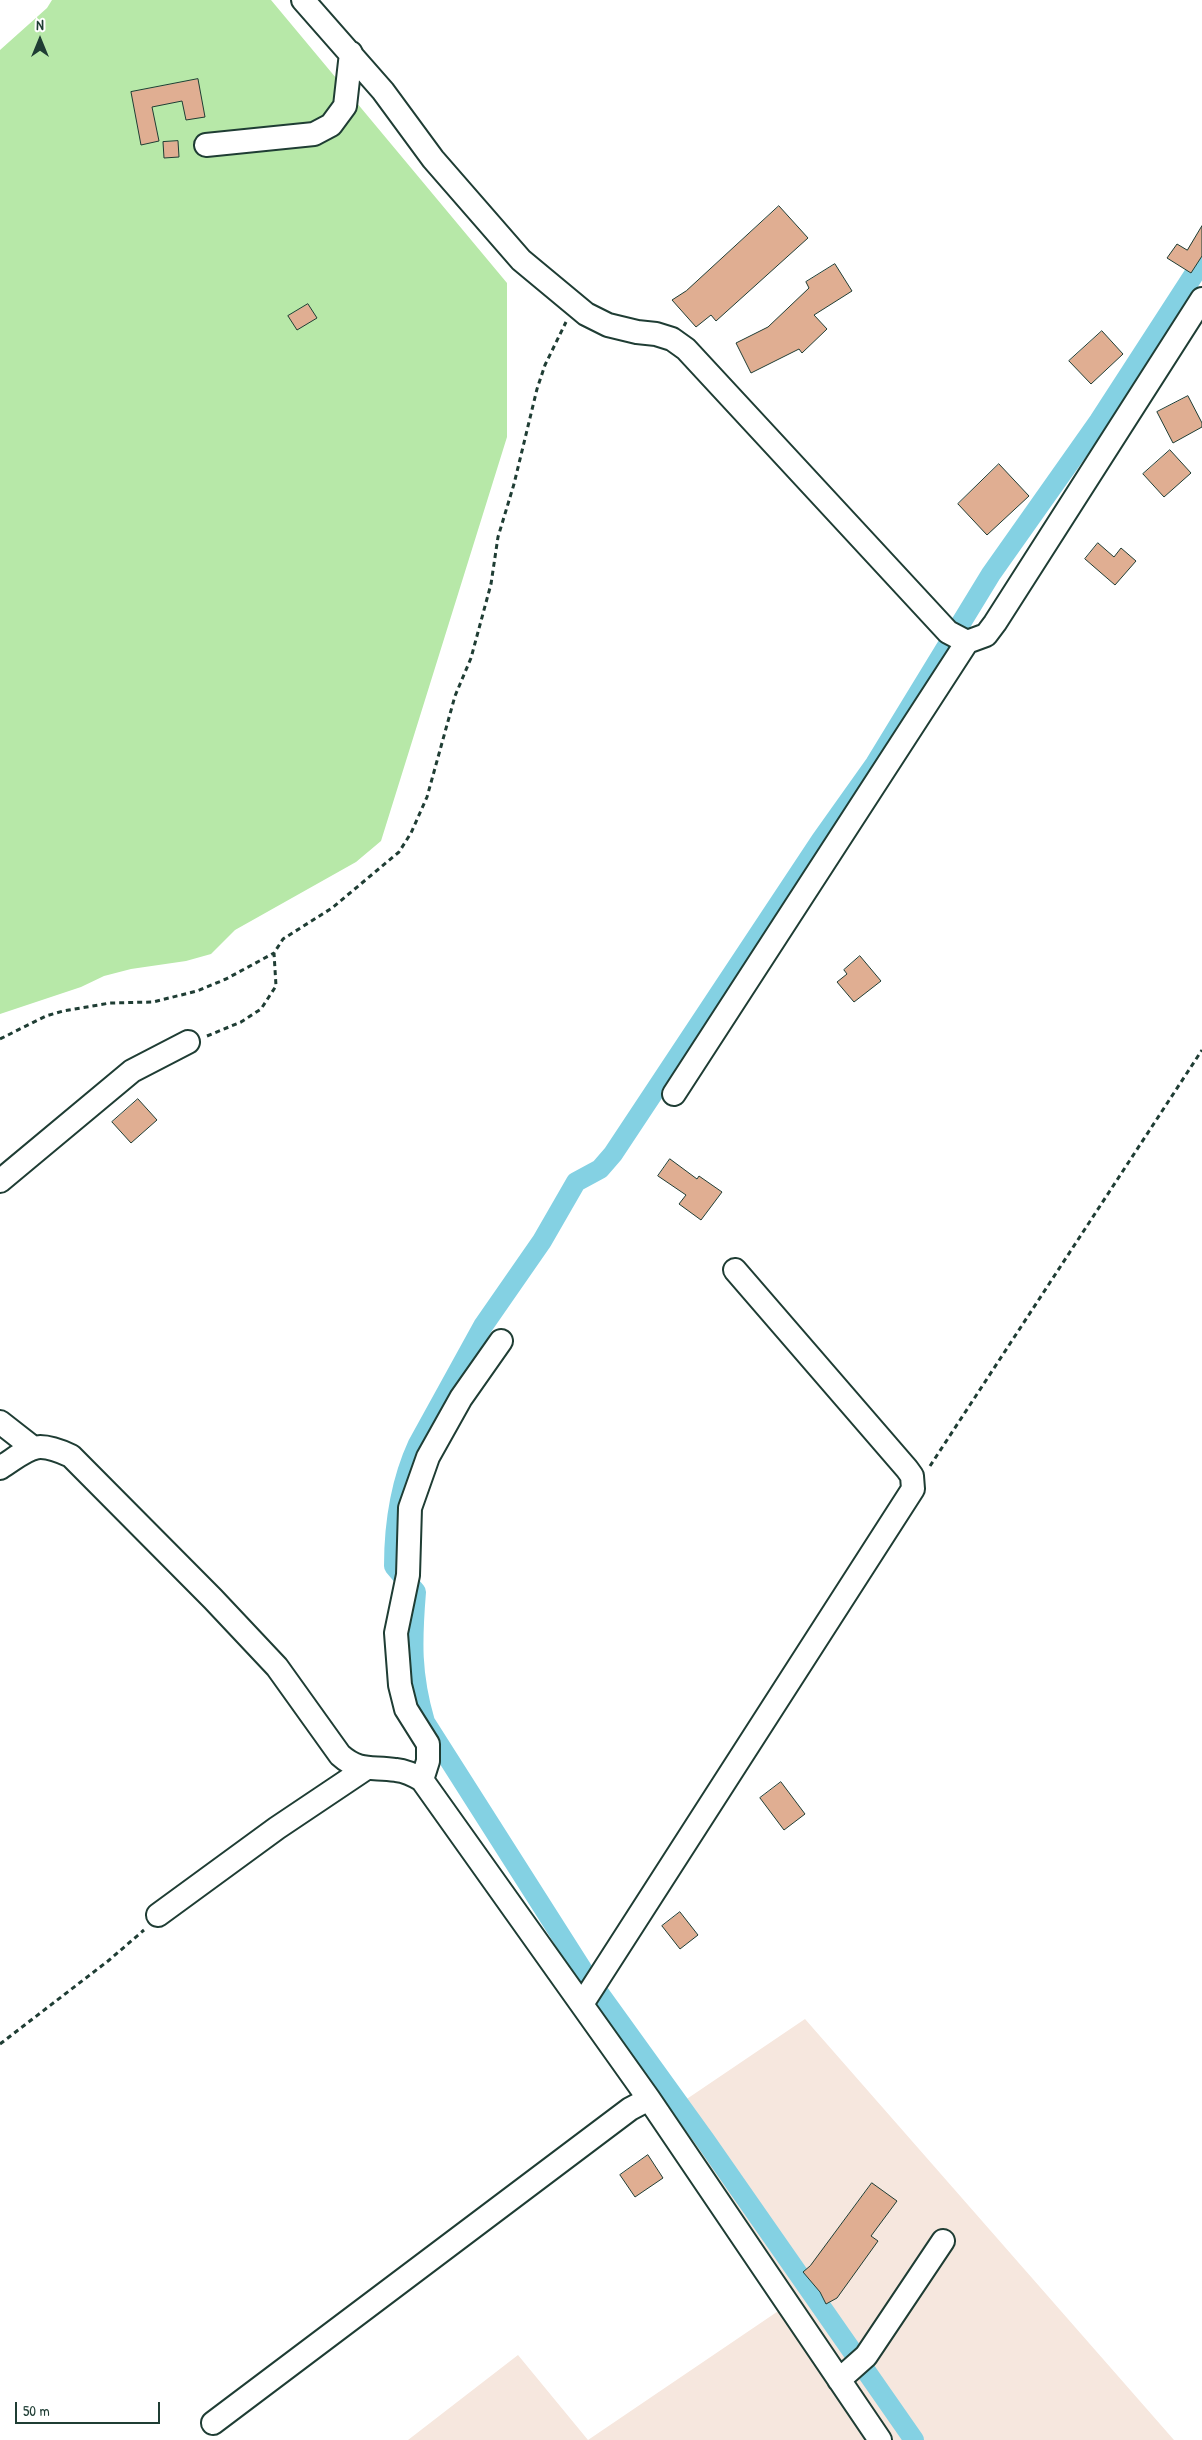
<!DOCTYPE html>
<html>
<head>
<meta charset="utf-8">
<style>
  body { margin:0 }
  #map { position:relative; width:1202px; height:2440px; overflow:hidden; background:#fff; font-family:"Patrick Hand",sans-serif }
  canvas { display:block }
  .north { position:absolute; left:15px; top:15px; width:50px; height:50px; -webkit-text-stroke:4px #fff; paint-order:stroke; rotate:0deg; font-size:14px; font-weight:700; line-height:20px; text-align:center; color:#1f3d34 }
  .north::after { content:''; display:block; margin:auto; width:18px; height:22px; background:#1f3d34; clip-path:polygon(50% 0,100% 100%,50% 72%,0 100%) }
  .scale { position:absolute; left:15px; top:2402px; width:145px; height:22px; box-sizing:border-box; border:2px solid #1f3d34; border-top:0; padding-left:6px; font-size:15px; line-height:18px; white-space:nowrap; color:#1f3d34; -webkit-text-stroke:4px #fff; paint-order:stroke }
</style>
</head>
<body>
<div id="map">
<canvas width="1202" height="2440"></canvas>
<div class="north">N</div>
<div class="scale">50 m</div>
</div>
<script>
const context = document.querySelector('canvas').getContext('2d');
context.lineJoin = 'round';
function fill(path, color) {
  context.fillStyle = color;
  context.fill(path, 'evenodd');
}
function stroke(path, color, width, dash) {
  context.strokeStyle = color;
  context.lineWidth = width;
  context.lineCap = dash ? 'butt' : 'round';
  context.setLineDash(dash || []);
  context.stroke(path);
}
fill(new Path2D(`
  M805,2019L1174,2440H408L518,2355L588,2440L796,2299L669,2111Z`), '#f6e7de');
fill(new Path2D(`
  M52,0H271L507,283V437L381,841L356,862L235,930L211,954L186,961L131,969L104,976L81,987L0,1014V50L47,8Z`), '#b7e8a8');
stroke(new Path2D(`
  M914,2440L705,2140L584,1972L425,1722C411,1674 412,1641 416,1592L394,1566C394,1525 401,1481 418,1444L483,1326L542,1241L576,1182L600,1169L613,1154L821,840L875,764L991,574L1099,421L1202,262`), '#84d1e3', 20);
const building = new Path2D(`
  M198,79L205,117L186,120L182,101L152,107L159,141L141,145L131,92Z
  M178,141L179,157L164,158L163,142Z
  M779,206L808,238L716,321L711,315L696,327L672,300L686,291Z
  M1202,226V256L1191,273L1167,258L1177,244L1187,250Z
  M835,264L852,291L814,315L827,329L802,353L799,349L751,373L736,343L768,327L809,288L806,282Z
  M308,304L317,318L297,330L288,316Z
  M1102,331L1123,354L1091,384L1069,361Z
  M1188,396L1202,423V427L1173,443L1157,412Z
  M1170,450L1191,473L1164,497L1143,474Z
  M999,464L1029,496L987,535L958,504Z
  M1098,543L1114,557L1121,548L1136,561L1115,585L1085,559Z
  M860,956L881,981L854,1002L837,982L847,974L844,970Z
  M138,1099L157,1120L131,1143L112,1122Z
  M670,1159L697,1179L699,1176L722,1192L701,1220L679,1204L686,1195L658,1176Z
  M781,1782L805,1814L784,1830L760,1798Z
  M680,1912L698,1935L680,1949L662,1926Z
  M648,2155L663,2178L635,2197L620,2175Z
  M872,2183L897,2201L871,2236L878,2241L837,2298L826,2304L820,2292L803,2272L810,2266Z`);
fill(building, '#e0ae92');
stroke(building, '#1f3d34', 1);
const minor = new Path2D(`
  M303,0L383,91L433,159L521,260L586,314L608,325L637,332L656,334L672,339L686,349L948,632L967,642L986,635L995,623L1202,299
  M206,145L314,134L331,125L345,106L351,53
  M674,1094L967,642
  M0,1181L132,1071L188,1042
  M0,1422L32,1447
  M0,1468C31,1448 34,1439 71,1456L213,1599L277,1667L340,1755C360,1773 373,1766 396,1770C406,1771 414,1775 422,1780L649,2099L880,2440
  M422,1780L428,1761V1744L406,1709L400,1685L396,1633L408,1575L410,1508L428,1457L461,1398L501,1341
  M158,1915L277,1828L365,1769
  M582,2004L913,1489L912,1476L907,1469L735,1270
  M839,2380L866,2356L943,2241
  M213,2423L630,2109L649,2099`);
stroke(minor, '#1f3d34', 26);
stroke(new Path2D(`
  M207,1036L241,1022L261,1009L276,986L274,953L283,939L332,908L399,852L411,833L427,797L455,696L471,658L491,584L498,537L514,484L537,389L545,365L566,322
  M0,1039L46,1016L63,1011L110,1003L153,1002L197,991L226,979L274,953
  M930,1466L1202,1050
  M0,2044L108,1961L144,1930`), '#1f3d34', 3, [5, 4]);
stroke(minor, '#fff', 22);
</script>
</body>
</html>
